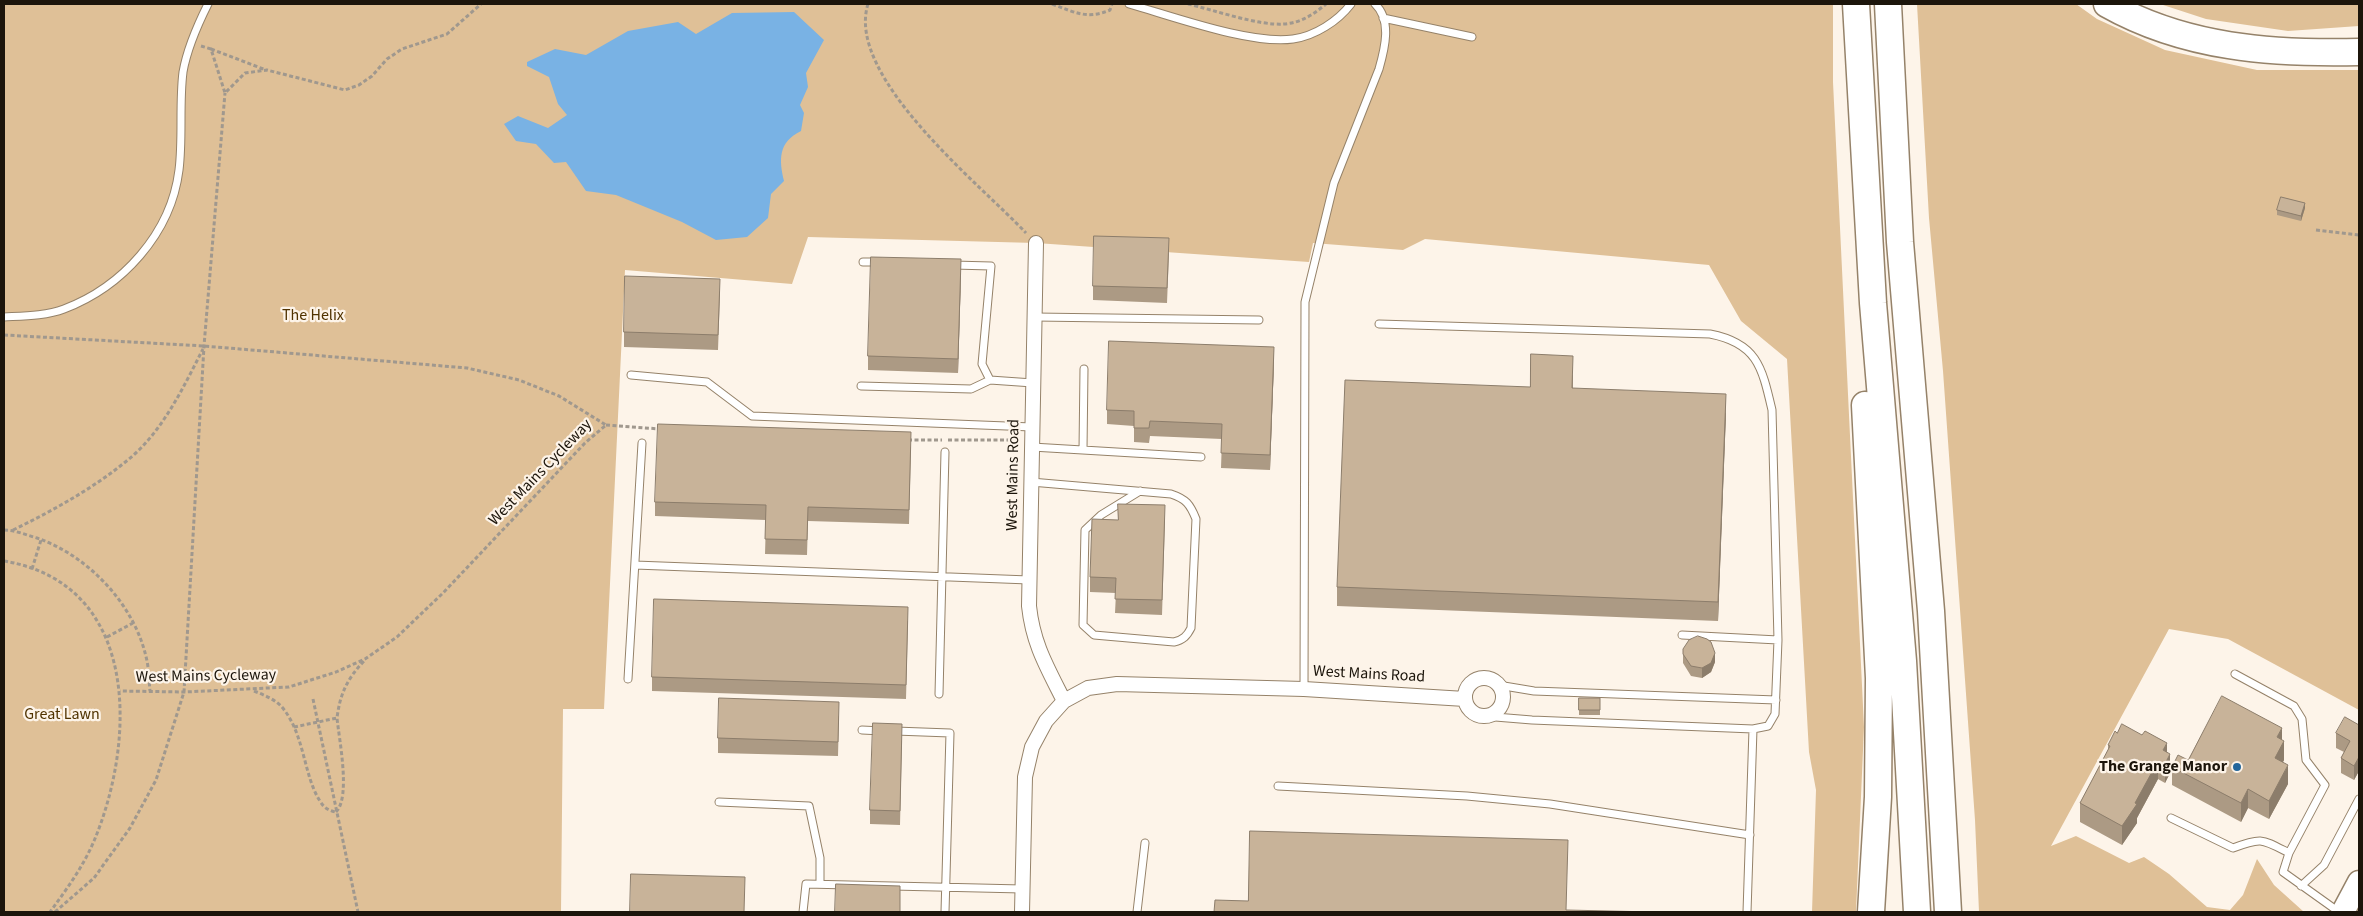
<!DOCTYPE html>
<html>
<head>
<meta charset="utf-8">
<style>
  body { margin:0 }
  #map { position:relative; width:2363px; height:916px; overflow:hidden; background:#fdf4e9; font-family:"Source Sans 3",sans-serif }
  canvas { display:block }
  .frame { position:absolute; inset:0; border:5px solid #1c150b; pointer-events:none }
</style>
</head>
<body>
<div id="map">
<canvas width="2363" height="916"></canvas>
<div class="frame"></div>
</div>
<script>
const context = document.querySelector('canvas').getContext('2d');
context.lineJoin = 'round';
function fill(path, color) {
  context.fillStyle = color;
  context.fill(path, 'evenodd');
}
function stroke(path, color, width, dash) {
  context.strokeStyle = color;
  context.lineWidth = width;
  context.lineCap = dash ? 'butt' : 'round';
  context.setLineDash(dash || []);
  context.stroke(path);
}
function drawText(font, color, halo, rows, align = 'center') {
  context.font = font + ' "Source Sans 3",sans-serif';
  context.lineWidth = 4.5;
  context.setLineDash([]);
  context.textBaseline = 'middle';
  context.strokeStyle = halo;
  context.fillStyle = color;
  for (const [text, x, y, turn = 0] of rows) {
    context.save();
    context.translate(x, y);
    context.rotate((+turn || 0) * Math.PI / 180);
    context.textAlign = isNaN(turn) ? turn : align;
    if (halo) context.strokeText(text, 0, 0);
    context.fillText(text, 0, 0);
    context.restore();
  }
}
fill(new Path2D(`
  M4,4H1833V82L1864,727L1856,912H1812L1816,790L1809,752L1787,359L1741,321L1709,265L1425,239L1403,250L1313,243L1309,262L1036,243L808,237L792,284L625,270L604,709H563L561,912H4Z
  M1917,4H2076L2097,19L2165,50L2257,70H2359V710L2228,639L2169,629L2051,846L2076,836L2129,863L2144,857L2169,874L2207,907L2230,910L2243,895L2257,859L2274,885L2304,912H1979L1975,820L1943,371L1929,218Z
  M2160,4H2359V26L2288,31L2206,19Z`), '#dfc097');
fill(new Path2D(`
  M794,12L824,40L806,73L808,87L800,105L804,113L801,131C778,142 779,160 784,181L771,194L768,218L747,237L716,240L682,222L616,195L586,191L566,162L554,163L536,144L516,141L504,124L518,116L548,128L567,115L558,104L549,77L527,66V62L555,49L586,55L628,31L678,22L696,34L732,13Z`), '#79b2e4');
const lane = new Path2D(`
  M1129,4C1172,16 1251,45 1293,39C1315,36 1338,21 1351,4
  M1383,18L1472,37
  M863,262H880
  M953,265L991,266L982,364L990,380L1033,383
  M4,317C23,316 46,316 64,309C122,287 171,234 179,170C183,138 179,104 183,72C187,49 198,24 208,4
  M1035,317L1259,320
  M1379,324L1710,334C1757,343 1762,367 1772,410L1778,640L1775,714L1768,726L1753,729L1747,912
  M631,375L707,382L752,416L1032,427
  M861,386L971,389L990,380
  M1032,447L1201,457
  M1083,450L1084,369
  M1031,482L1171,494C1186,499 1190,504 1196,519L1191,628C1187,636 1183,640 1174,642L1094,635L1083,625L1085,530L1101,515L1140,491
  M635,565L1029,580
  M1682,635L1778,640
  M2235,674L2294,706L2302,719L2306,760L2325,785L2289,853L2283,872L2339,912
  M628,679L642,443
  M1498,685L1534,691L1776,700
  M1304,689L1305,302L1334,183L1379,69C1385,48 1392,20 1375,4
  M939,694L945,452
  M1483,716L1532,720L1753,729
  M862,730L882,731
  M895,731L950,733L945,912
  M1278,786L1467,796L1550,804L1750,835
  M719,802L809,806L820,858V884
  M2171,818L2233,848C2262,837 2262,839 2289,853
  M2301,886L2324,865L2359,799
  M803,912L806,884L1022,889
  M1137,912L1145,843`);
const street = new Path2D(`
  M1036,243L1029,606C1033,644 1047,667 1064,701
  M1465 697a19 19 0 1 1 38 0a19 19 0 1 1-38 0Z
  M1022,912L1025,777L1032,747L1046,721L1064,701L1088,688L1117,684L1304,689L1465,699`);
const primary = new Path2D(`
  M2343,912L2359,882`);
const highway = new Path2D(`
  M1856,4L1873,303L1903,661L1917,912
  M1888,4L1900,242L1931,611L1948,912
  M2107,4C2185,48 2272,54 2359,52
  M1865,405L1879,678L1878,797L1871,912`);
stroke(lane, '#958269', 9);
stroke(street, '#958269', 16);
stroke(primary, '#958269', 25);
stroke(highway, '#958269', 29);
stroke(new Path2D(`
  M868,4C845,77 981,185 1026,233
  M1052,4C1074,12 1087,20 1110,10L1112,4
  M1188,4C1214,10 1259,26 1284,24C1301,23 1314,14 1326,4
  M201,46L211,49L225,93L245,73L267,70L345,90L359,85L372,76L387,59L402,49L447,34L481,4
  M211,49L266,70
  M2316,230L2359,235
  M4,335L204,346L467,368L519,380L559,396L606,425L585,443L443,593L397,637L365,659L336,672L289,687L184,692L120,691
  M606,425L660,429
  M908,440H942
  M948,440H1010
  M4,530C15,530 26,535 37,538C89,556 136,606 147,661C149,671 149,681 150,691
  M13,530C54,510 94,488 129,459C163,431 184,386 203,349
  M4,561C141,584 136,741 94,841C83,867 66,890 50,912
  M32,569L41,540
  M107,637L133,623
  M254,691C264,695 274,699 281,706C305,733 303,775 320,801C324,808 328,810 335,812
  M313,699L358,912
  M294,727L337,718
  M336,812C351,797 339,739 337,718C340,694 347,679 364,661
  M55,912L94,878L130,828L156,780L184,692L204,346L225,93`), '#a0988e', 3, [4, 2.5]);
stroke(lane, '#fff', 7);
stroke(street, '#fff', 14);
stroke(primary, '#fff', 22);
stroke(highway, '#fff', 26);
fill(new Path2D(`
  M2305,208L2301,221L2277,215V210Z
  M1169,253L1167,303L1093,300V286Z
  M961,274L958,373L868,370V356Z
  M720,294L718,350L624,347V332Z
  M1274,362L1270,470L1221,468L1222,439L1150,436L1149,443L1134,442V426L1107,424V410Z
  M1573,375V388L1726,413L1718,621L1337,606V587L1530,387Z
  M911,447L909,524L808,521L807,555L765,554L766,520L655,516V502Z
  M1165,520L1162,615L1115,613L1116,593L1090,592V577Z
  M908,621L906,699L652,691V677Z
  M1683,649L1715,662L1711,672L1702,678L1691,676L1683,663Z
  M1600,698V715H1579V710Z
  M839,716L838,756L718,753V738Z
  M2359,725V771L2354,780L2341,773V758L2344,752L2336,748V733Z
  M902,739L900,825L870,824V810Z
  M2282,740L2284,760L2283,762L2288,784L2269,819L2248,808L2241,822L2172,785V767L2188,760Z
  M2108,745L2167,752L2170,773L2165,783L2158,779L2137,818V823L2122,845L2080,822V803L2108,750Z`), '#ac9a84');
fill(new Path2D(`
  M2305,203V208L2301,221V216Z
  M961,259V274L958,373V359Z
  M1274,347V362L1270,470V455Z
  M1726,394V413L1718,621V602Z
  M1715,653V662L1711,672L1702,678V668Z
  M2282,728V744L2284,741V760L2275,777V758L2277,737Z
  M2167,743V759L2170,754V773L2165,783V764L2163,750Z
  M2359,757V771L2354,780V766Z
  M2158,761V779L2137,818V823L2122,845V826Z
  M2288,765V784L2269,819V801Z
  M2248,789V808L2241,822V803Z`), '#8c7d6b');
const building = new Path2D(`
  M2281,197L2305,203L2301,216L2277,210Z
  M1094,236L1169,238L1167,288L1093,286Z
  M871,257L961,259L958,359L868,356Z
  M625,276L720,279L718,335L624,332Z
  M1109,341L1274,347L1270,455L1221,453L1222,424L1150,421L1149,428H1134V411L1107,410Z
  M1531,354L1573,356L1572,388L1726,394L1718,602L1337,587L1345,380L1530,387Z
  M658,424L911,432L909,510L808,507L807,540L765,539L766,505L655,502Z
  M1118,504L1165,505L1162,600L1115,599L1116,578L1090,577L1092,519L1118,520Z
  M654,599L908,607L906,685L652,677Z
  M1698,636L1707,639L1711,642L1715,653L1711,663L1702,668L1691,666L1683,654V649L1689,640Z
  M2222,696L2282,728L2277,737L2284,741L2275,758L2288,765L2269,801L2248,789L2241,803L2172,767L2178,755L2188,760Z
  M719,698L839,702L838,742L718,738Z
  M1579,698H1600V710H1579Z
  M2345,717L2359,725V757L2354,766L2341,758L2350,741L2336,733Z
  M873,723L902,724L900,811L870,810Z
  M2122,724L2142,735L2145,731L2167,743L2163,750L2170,754L2165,764L2158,761L2135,803L2137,804L2122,826L2080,803L2110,746L2108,745L2115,731L2117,733Z
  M1250,831L1568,840L1566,910L1654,912H1214L1215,900L1248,901Z
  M631,874L745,877L744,912H630Z
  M836,884L900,886V912H835Z`);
fill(building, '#c8b399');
stroke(building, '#8c7d6b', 1);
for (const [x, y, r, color] of [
  [2237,767,5,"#23669b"]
]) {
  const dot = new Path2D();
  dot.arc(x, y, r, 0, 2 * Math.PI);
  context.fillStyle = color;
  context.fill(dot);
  stroke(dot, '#fdf4e9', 2);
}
drawText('16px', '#513300', '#fdf4e9', [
  ["The Helix",313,316],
  ["Great Lawn",62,715]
]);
drawText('16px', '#1c150b', '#fdf4e9', [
  ["West Mains Cycleway",541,473,-46],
  ["West Mains Road",1014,475,-89],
  ["West Mains Road",1369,675,3],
  ["West Mains Cycleway",206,677,-1]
]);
drawText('bold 16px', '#1c150b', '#fdf4e9', [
  ["The Grange Manor",2227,767]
], 'right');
</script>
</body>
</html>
